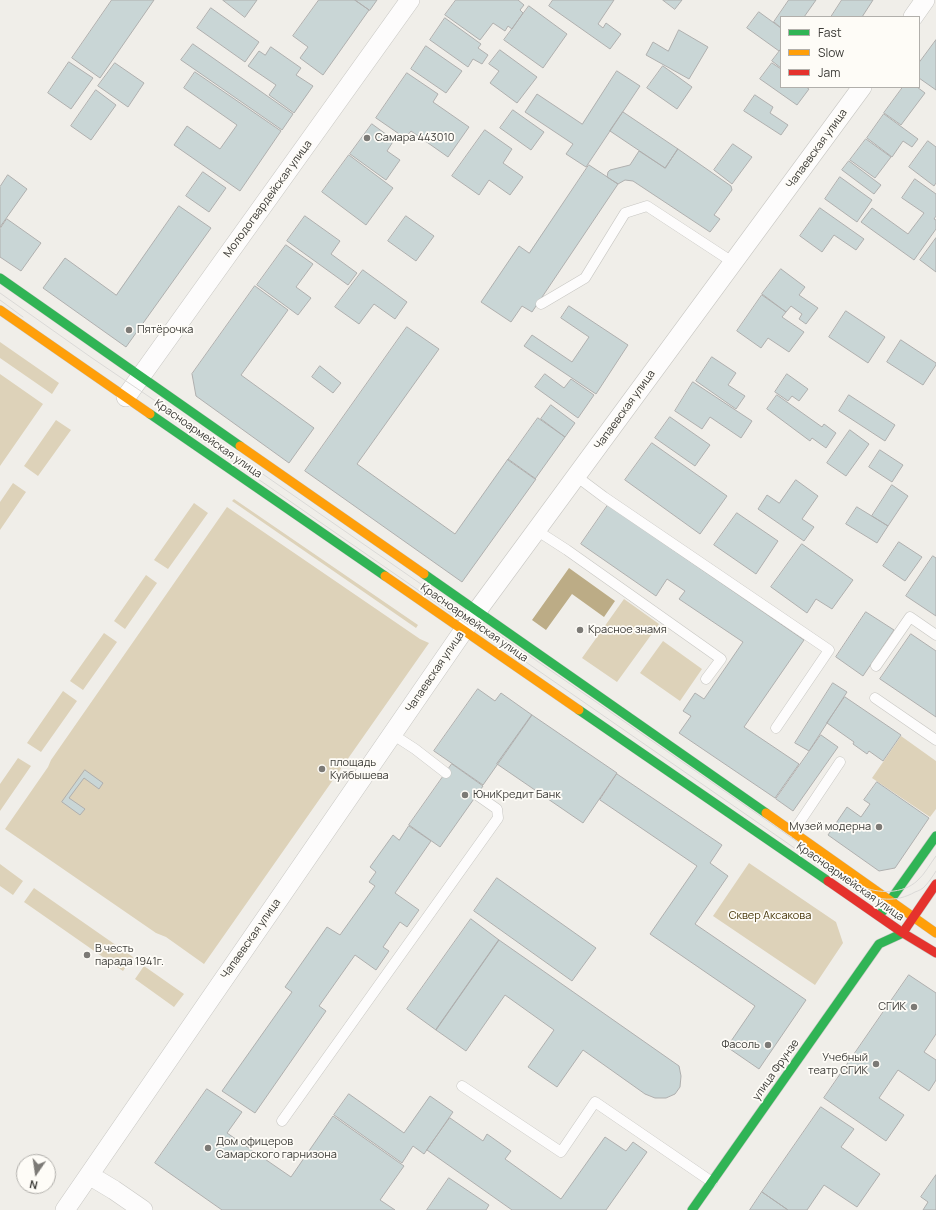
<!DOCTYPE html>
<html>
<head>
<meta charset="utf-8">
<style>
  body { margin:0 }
  #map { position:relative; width:936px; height:1210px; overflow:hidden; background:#f0eee9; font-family:Manrope,sans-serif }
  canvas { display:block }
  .legend { position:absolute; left:780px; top:16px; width:140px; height:72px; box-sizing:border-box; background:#fefcf7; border:1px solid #b1afab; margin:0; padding:5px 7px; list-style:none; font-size:12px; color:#3d3c38 }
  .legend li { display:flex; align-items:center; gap:8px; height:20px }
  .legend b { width:20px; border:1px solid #b1afab }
  .north { position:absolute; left:16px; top:1154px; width:40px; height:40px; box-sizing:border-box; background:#fefcf7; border:1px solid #b1afab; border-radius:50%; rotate:193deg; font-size:11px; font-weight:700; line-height:16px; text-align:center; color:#3d3c38 }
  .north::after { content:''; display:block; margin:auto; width:14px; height:18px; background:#7c7a76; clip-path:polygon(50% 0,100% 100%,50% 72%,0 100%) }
</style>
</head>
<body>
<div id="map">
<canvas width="936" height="1210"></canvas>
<ul class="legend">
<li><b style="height:5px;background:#30b455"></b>Fast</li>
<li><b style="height:5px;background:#ff9f0a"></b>Slow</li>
<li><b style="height:5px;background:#e5322d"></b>Jam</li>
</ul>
<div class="north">N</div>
</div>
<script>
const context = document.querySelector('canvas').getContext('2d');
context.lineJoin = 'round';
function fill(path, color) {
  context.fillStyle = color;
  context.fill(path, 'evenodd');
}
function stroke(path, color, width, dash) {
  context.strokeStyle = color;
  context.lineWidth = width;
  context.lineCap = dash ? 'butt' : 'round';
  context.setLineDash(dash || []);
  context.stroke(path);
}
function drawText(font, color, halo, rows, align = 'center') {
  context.font = font + ' Manrope,sans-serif';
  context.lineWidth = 3.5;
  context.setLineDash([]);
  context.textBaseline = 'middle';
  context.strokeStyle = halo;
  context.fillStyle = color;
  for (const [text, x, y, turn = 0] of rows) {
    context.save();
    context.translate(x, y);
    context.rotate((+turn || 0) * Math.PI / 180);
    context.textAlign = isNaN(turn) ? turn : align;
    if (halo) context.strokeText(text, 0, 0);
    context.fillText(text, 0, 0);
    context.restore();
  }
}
fill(new Path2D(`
  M0,342L59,383L52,394L0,358Z
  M0,374L43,404L0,466Z
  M56,420L71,430L38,476L24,466Z
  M13,483L26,492L0,530V502Z
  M234,499L418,625L416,628L232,501Z
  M194,503L208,513L168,569L154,560Z
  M227,507L420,639L429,643L204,964L166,937L156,933L5,829L48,767L51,760Z
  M146,575L157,583L125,629L114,621Z
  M624,599L659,624L617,682L582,658Z
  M104,633L117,642L83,690L70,681Z
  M663,641L702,669L680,701L640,673Z
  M63,691L77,701L41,752L27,743Z
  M901,736L936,761V809L930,817L872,778Z
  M18,758L31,766L0,811V784Z
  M749,863L836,922L843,943L815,985L713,916Z
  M0,864L23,881L13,895L0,886Z
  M34,888L133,957L123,971L24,902Z
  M144,966L184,994L174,1007L135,979Z`), '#ddd2b9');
fill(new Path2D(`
  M569,568L615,601L604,617L572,594L546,630L532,620Z`), '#bcac86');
const building = new Path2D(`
  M112,0H154L100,78L72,58Z
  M223,0H257L245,17Z
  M319,0H355L369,10L323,75L300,58L308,47L293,36Z
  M355,0H377L370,10Z
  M456,0H518L524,5L520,10L523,13L512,29L508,26L505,31L493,23L480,40L445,15Z
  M553,0H614L598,24L603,28L606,23L621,34L610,49L549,6Z
  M663,0H682L675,9Z
  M789,0H816L804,17H781V28L774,22Z
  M842,0H873L862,17H831Z
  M529,6L567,34L543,68L504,40Z
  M211,8L259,42L245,62L197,28Z
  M759,12L781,28V49L779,51L747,28Z
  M445,18L481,44L478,48L488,55L482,64L473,59L468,67L430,40Z
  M679,30L708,47L689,79L646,55L653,42L668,51Z
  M936,40V90L919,78V63Z
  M193,44L293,114L282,130L181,60Z
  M426,46L462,71L446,93L411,69Z
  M271,47L301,68L296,75L313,86L294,113L269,95L276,85L248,66L259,51L265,55Z
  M781,49V68L772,61Z
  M500,50L537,77L517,103L490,83L499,71L489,64Z
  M69,62L93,78L71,109L48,93Z
  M115,63L144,83L128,107L98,86Z
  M772,63L781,69V87H806L809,89L797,105L760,79Z
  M663,66L692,87L677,109L647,88Z
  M617,71L640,86L586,167L566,154L573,144L525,112L537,94L582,124Z
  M195,72L281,131L240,191L174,145L187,126L220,149L237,125L184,88Z
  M407,73L438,94L433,102L469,127L448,157L411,131L405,138L376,118Z
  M903,87H917L925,93L901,125L884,113Z
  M96,90L116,105L91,140L71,126Z
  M755,95L773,107L770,113L788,125L781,135L744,111Z
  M513,110L544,132L531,150L500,128Z
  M623,112L678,149L665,168L610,131Z
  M884,114L918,139L912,147L903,141L892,157L867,138Z
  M372,124L394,140L387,151L400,160L386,180L350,154Z
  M485,130L512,149L503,163L523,177L510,195L489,180L479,195L452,176Z
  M866,139L891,157L875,178L850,160Z
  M928,141L936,147V183L934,186L909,167Z
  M733,144L752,157L732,184L714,170Z
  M678,149L731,186L732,190L714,215L720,219L710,232L633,181L625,180L618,184L607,177L608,172L610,170L630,165L639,151L665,168Z
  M349,155L393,188L366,225L322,192Z
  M849,161L881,185L874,194L842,170Z
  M589,165L618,184L532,312L522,306L511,322L481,302L519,246L529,253Z
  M203,172L226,188L209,212L186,196Z
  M8,175L27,189L0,227V187Z
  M840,177L872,200L857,222L825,199Z
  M915,179L936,194V216L934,219L936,220V229L914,260L861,222L872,208L908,234L924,213L902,198Z
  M179,206L211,228L126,347L43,288L65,258L116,295Z
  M820,208L864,239L856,250L834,235L822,252L800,236Z
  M305,216L340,241L331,254L357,273L348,285L287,241Z
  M406,216L434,236L416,261L388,241Z
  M7,219L41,243L21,271L0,257V229Z
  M936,238V272L920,260Z
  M286,245L313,264L296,287L311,298L298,315L257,285Z
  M781,269L805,287L799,295L818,308L806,324L799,319L802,314L791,306L786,312L762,294Z
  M363,270L407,302L395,319L374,304L359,324L335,307Z
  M255,286L288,310L241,375L314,428L289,463L196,396L192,374Z
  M762,295L786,312L782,317L804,332L789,352L768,338L761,348L737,331Z
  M569,306L628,345L596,394L524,346L532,335L572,362L589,337L561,318Z
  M846,311L885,337L868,363L829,337Z
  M407,327L439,349L357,464L455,534L508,459L536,479L462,582L305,471Z
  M901,340L936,363V365L923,385L887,362Z
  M712,357L736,373L728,385L745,396L736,409L696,381Z
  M320,366L341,383L333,393L312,377Z
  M545,374L564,388L571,379L594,395L578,418L535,387Z
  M787,374L808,389L799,401L792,396L788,401L775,392Z
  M693,382L752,421L741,438L710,417L702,429L675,411Z
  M777,395L822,427L824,424L836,433L826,448L812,438L810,441L767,409Z
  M849,395L895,425L885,441L839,411Z
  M551,405L575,423L565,437L541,419Z
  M670,417L710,445L695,466L655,438Z
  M538,418L565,437L535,479L508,460Z
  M850,430L869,444L846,476L827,463Z
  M652,443L727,496L700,534L625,480Z
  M880,450L903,465L892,482L869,467Z
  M796,480L818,496L802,519L814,527L804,541L758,509L767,495L779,503Z
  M892,485L908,496L888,526L872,516Z
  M608,505L804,640L744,727L799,764L775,798L679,733L691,716L683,711L695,693L704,699L743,642L679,599L685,591L667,579L656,596L581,544Z
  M857,507L888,526L877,543L846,524Z
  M737,513L778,541L756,574L714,545Z
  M899,542L922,557L905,581L883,566Z
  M802,544L853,580L832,609L816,599L807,613L771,587Z
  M933,556L936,558V616L906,596Z
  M866,612L894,630L863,676L836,657Z
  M911,634L936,651V717L880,679Z
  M833,683L847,692L809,751L795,743Z
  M478,689L495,701L501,693L532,715L483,785L434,751Z
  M845,697L901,735L883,761L869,751L867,754L853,744L854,742L827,723Z
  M532,715L617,773L583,823L497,764Z
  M821,735L838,747L793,811L776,799Z
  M452,764L483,786L440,847L409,825Z
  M85,770L103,783L99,789L84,778L69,798L85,809L80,815L62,802Z
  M617,774L722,845L710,863L728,876L695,924L806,1000L759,1069L727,1047L755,1006L650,934L697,866L600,800Z
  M877,782L929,818L895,868L879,871L828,835L847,807L861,817L870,804L864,800Z
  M409,826L431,841L395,893L419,910L407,927L400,922L383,947L389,951L376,970L355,955L319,1006L326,1011L255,1113L222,1091L292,992L285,987L327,927L340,935L375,886L369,882L376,872L370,867L393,835L399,840Z
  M497,878L596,948L572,981L474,911Z
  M471,919L499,940L436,1030L407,1009Z
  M499,940L679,1066L681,1076L680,1087L675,1094L666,1098H655L645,1094L583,1050L557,1087L528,1067L554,1030L505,995L466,1051L436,1030Z
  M909,975L936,993V1034L924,1052L936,1060V1080L929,1091L898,1070L879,1098L904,1115L886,1141L824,1098Z
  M207,1089L242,1112L227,1133L291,1177L333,1116L404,1166L380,1200L395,1210H222L155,1163Z
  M349,1094L404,1133L430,1096L453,1112L424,1154L413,1146L402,1163L334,1115Z
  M821,1107L854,1129L841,1147L880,1174L857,1207L824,1185L807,1210H788L762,1192Z
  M450,1118L483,1141L487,1134L511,1151L505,1159L561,1199L605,1137L626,1151L633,1142L647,1152L606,1210H512L427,1150Z
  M936,1175V1210H923L928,1202L921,1197Z
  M449,1178L489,1205L486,1210H427Z
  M762,1192L788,1210H750Z`);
fill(building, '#c9d6d6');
stroke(building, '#afafae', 1);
const lane = new Path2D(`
  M541,304L585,278L625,213L647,206L734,263
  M576,476L604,497L829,650L776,728
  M536,530L567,550L721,659L706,679
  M876,666L910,617L936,635
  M875,698L936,740
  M392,734L415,749L446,773
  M793,832L840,762
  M462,1086L561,1152L595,1102L712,1182
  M282,1121L498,818L497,809L477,795`);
const street = new Path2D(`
  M913,17L925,0
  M126,397L410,0
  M89,1175L114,1190L143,1210
  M65,1210L477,611L862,87`);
const fast = new Path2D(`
  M0,278L240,446
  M150,414L385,576
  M424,574L766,813
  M579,710L828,881
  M882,912L936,836
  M692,1210L879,944L903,933L906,928`);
const slow = new Path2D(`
  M0,310L150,414
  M240,446L424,574
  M385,576L579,710
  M766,813L936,933`);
const jam = new Path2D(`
  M828,881L903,933L936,953
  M906,928L936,884`);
stroke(lane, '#c7c6c2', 11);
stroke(street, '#c7c6c2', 20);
stroke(fast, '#c7c6c2', 10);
stroke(slow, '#c7c6c2', 10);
stroke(jam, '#c7c6c2', 10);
stroke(lane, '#fdfcfc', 10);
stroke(street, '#fdfcfc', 19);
stroke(fast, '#30b455', 9);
stroke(slow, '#ff9f0a', 9);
stroke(jam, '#e5322d', 9);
stroke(new Path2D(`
  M0,293L92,358L244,461L441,598L501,636L861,886C878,894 903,894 917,881C925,874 930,864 936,856
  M0,300L23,317
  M196,436L467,624L497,642L858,892C877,900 896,903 915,892C918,891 923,889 925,886C929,882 933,876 936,871`), '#dad9d7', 1);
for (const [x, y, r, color] of [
  [367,138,4,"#7c7a76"],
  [129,330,4,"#7c7a76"],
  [580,630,4,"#7c7a76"],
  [322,769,4,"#7c7a76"],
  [465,795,4,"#7c7a76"],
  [879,827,4,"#7c7a76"],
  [87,955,4,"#7c7a76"],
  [914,1007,4,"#7c7a76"],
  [768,1045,4,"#7c7a76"],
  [876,1064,4,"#7c7a76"],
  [208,1148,4,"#7c7a76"]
]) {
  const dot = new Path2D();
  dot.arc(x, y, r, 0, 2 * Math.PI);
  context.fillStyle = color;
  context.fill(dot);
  stroke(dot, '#fefcf7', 1.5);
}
drawText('11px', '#3d3c38', '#fefcf7', [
  ["Самара 443010",375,138],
  ["Пятёрочка",137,330],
  ["Красное знамя",588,630],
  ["площадь",330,763],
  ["Куйбышева",330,776],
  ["ЮниКредит Банк",473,795],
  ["Музей модерна",871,827,"right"],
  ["В честь",95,949],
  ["парада 1941г.",95,962],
  ["СГИК",906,1007,"right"],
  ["Фасоль",760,1045,"right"],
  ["Учебный",868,1058,"right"],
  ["театр СГИК",868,1071,"right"],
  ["Дом офицеров",216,1142],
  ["Самарского гарнизона",216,1155]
], 'left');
drawText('11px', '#3d3c38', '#fefcf7', [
  ["Чапаевская улица",817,149,-54],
  ["Молодогвардейская улица",268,199,-54],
  ["Чапаевская улица",625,410,-54],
  ["Красноармейская улица",208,439,35],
  ["Красноармейская улица",474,623,35],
  ["Чапаевская улица",435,672,-56],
  ["Красноармейская улица",850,882,35],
  ["Чапаевская улица",251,939,-55],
  ["улица Фрунзе",776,1070,-55]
]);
drawText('11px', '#47370a', '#fefcf7', [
  ["Сквер Аксакова",770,916]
]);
</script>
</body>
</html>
